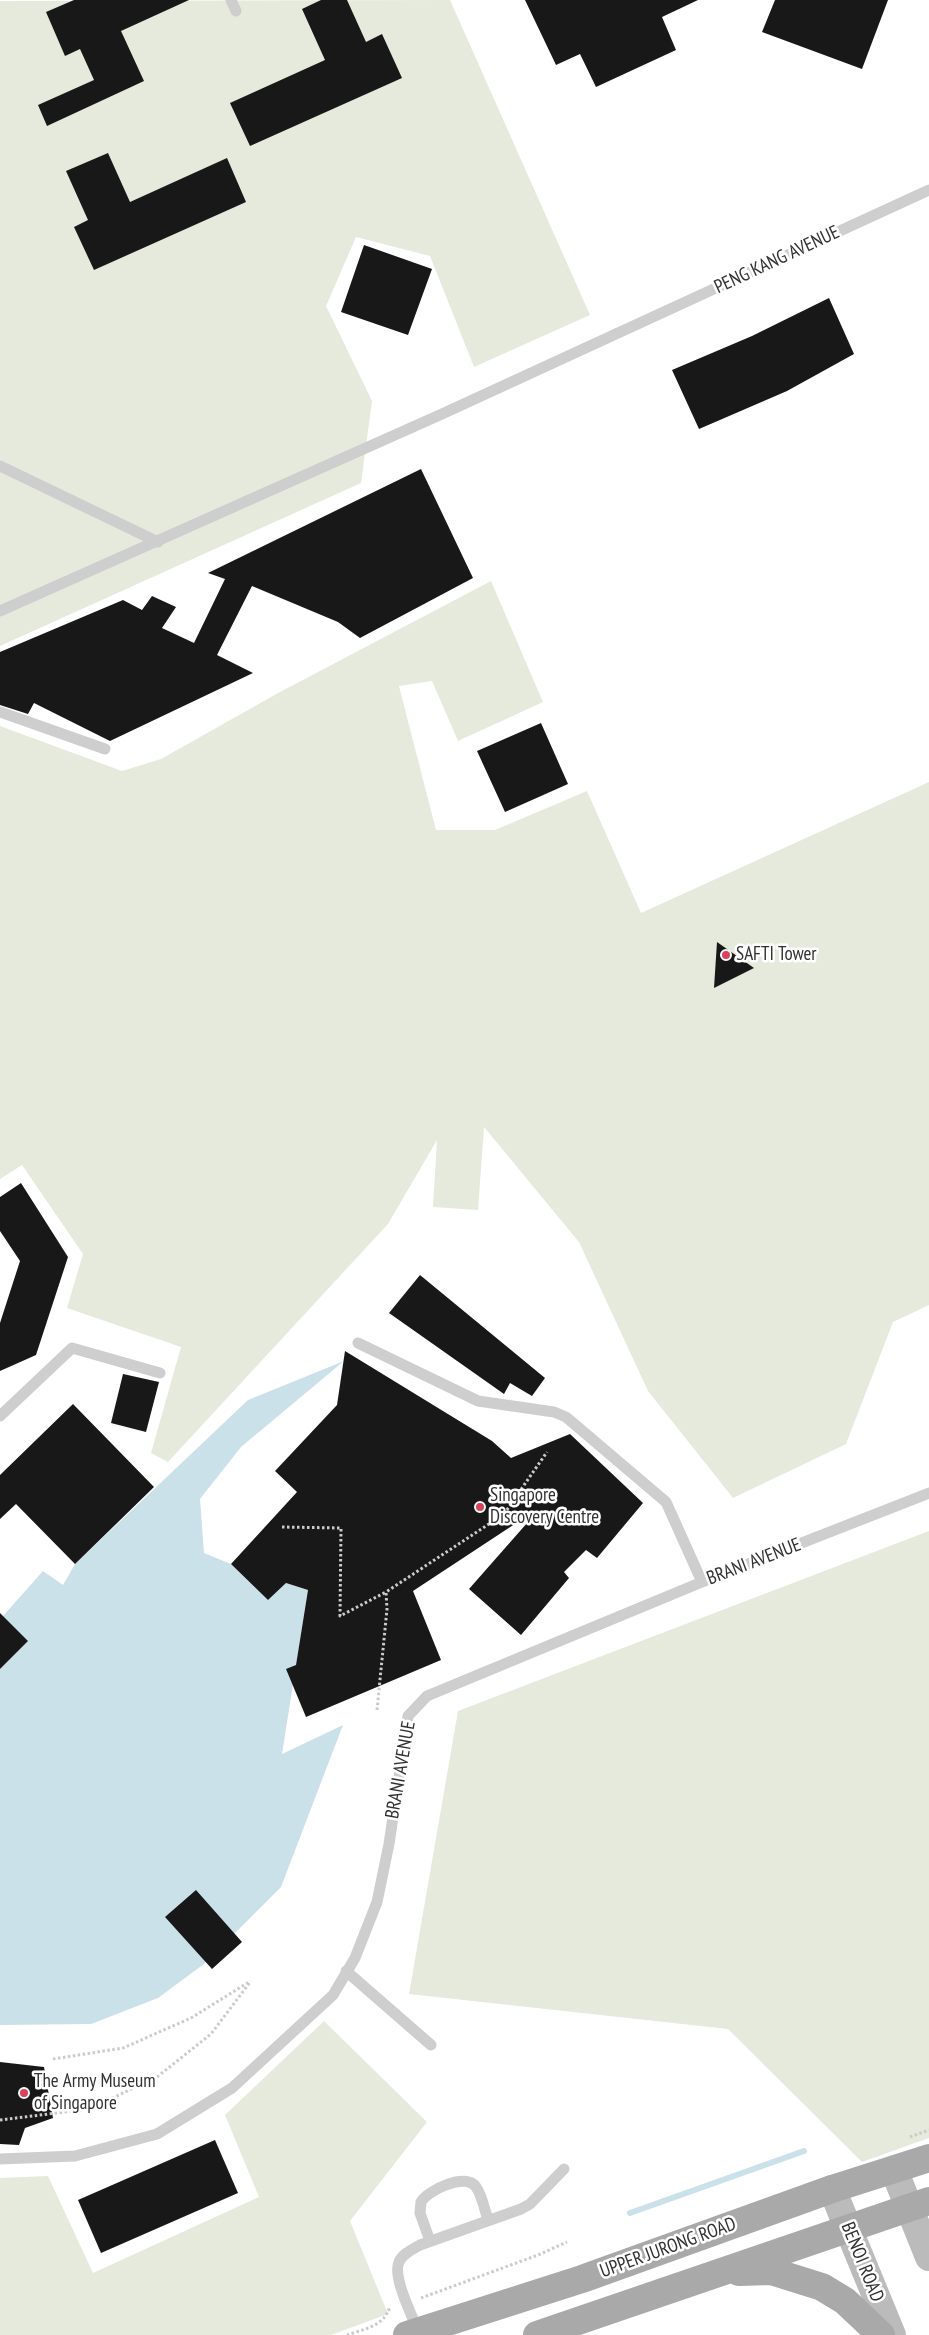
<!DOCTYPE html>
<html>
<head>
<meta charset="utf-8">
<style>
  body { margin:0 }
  canvas { display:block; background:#fff }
</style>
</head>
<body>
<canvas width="929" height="2335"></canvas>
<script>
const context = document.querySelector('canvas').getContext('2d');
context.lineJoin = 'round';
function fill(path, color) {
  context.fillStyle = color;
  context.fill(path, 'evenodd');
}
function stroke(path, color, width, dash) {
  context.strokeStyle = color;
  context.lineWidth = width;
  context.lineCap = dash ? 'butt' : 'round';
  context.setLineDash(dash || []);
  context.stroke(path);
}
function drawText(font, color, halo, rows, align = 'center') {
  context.font = font + ' "PT Sans Narrow",sans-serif';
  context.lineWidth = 5;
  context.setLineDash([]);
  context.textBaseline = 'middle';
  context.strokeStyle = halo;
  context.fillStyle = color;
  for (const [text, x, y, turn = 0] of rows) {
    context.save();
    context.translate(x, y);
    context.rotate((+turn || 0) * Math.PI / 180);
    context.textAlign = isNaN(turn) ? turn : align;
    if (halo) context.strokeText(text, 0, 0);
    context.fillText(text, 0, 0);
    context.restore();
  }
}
fill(new Path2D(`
  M450,0L590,315L474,367L430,256L356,237L326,306L372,401L361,483L0,646V1Z
  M491,581L543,702L458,741L432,681L399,686L436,830H495L587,791L641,913L929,782V1305L893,1322L846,1444L733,1498L648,1391L579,1242L484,1127L478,1210L433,1207L437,1140L388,1224L168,1462L151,1453L181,1347L67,1308L83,1254L22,1165L0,1179V726L122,771L161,759L280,692Z
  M929,1531V2138L862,2162L728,2029L409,1994L458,1711Z
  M324,2021L427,2122L350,2221L388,2314L331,2335H0V2178L48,2176L93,2273L259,2197L225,2115Z`), '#e5eadd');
fill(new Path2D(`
  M344,1361L241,1447L200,1499L204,1553L231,1564L268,1600L286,1583L308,1590L282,1754L343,1725L281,1887L204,1964L158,1998L91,2024L0,2025V1669L28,1641L3,1616L43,1571L63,1585L75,1564L248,1400Z`), '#cbe1e9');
stroke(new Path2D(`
  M630,2213L804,2151`), '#cbe1e9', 6);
fill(new Path2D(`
  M74,0H189L121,31L144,81L47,126L38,105L94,80L80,49L65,56L46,12Z
  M321,0H347L366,42L382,34L402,78L250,146L230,103L325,60L302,9Z
  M525,0H698L662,17L676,50L596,87L580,54L556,65Z
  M775,0H888L862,69L762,32Z
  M108,153L130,202L227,158L246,202L94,270L74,227L88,220L66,171Z
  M364,245L432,269L408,335L341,312Z
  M829,298L854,354L787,391L699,429L672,370L752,336Z
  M421,469L473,578L360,638L338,622L252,586L217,655L253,673L110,741L34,703L28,714L0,705V652L123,600L142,610L152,596L176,607L162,628L194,643L225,579L208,573Z
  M541,723L568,784L505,812L477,751Z
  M717,942L754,968L714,988Z
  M21,1183L68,1257L36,1355L0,1371V1323L20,1261L0,1231V1197Z
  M420,1275L545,1378L532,1396L510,1383L504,1394L389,1313Z
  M345,1351L492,1441L511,1458L570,1434L643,1503L597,1558L586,1550L564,1572L569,1578L521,1635L469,1589L535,1514L533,1512L413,1591L441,1660L306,1717L286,1669L296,1665L308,1590L286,1583L268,1600L231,1564L297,1492L275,1471L337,1405Z
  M123,1374L159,1382L146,1432L111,1423Z
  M73,1404L154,1487L75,1564L16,1504L0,1519V1475Z
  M0,1613L28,1641L0,1669Z
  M196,1890L242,1942L212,1969L165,1917Z
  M0,2062L44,2067L53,2118L25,2128L19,2145L0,2144Z
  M215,2140L238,2193L101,2253L78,2200Z`), '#181818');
stroke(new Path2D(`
  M282,1527L341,1528L340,1616L386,1592
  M377,1710L387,1609L386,1592L504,1514L547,1452
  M53,2059L123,2048L191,2018L249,1982
  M0,2120L89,2109L157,2077L211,2034L251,1981
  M910,2137L929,2130
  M421,2298L538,2255L567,2242
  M347,2335C361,2330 384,2326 388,2310L392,2309`), '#cbcbcb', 3, [2.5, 2.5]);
stroke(new Path2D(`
  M231,0L236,11
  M0,466L158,542
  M0,611L442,414L929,190
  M0,712L105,749
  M358,1343L478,1401L554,1412L566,1417L666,1502L702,1582
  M0,1416L72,1348L160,1373
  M346,1971L431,2045
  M0,2159L75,2156L157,2134L232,2088L333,1995L355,1958L377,1902L389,1844L408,1716L427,1696L702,1582L929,1493
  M430,2241L420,2213L421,2202C428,2190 466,2172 476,2187C482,2195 485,2211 488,2220
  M418,2331C413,2317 392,2277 399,2262C402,2254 413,2249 420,2245L521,2209L530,2204L564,2169`), '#cecece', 11);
stroke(new Path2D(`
  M894,2170L929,2257
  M832,2189L892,2335`), '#bbb', 28);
stroke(new Path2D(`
  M739,2272L771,2271L822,2287L845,2301L881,2335
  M407,2335L582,2279L832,2189L929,2158
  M537,2335L929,2201`), '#a9a9a9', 28);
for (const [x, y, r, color] of [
  [726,955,5,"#da415c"],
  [480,1507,5,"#da415c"],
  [24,2093,5,"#da415c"]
]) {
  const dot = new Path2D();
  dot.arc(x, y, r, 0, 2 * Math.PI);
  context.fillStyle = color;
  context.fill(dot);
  stroke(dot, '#fff', 2);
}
drawText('19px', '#313131', '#fff', [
  ["PENG KANG AVENUE",777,260,-25],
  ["BRANI AVENUE",754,1562,-21],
  ["BRANI AVENUE",401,1770,-80],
  ["UPPER JURONG ROAD",668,2248,-20],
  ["BENOI ROAD",862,2262,68]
]);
drawText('19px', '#313131', '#fff', [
  ["SAFTI Tower",736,955],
  ["Singapore",490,1496],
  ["Discovery Centre",490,1518],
  ["The Army Museum",34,2082],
  ["of Singapore",34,2104]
], 'left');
</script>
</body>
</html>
